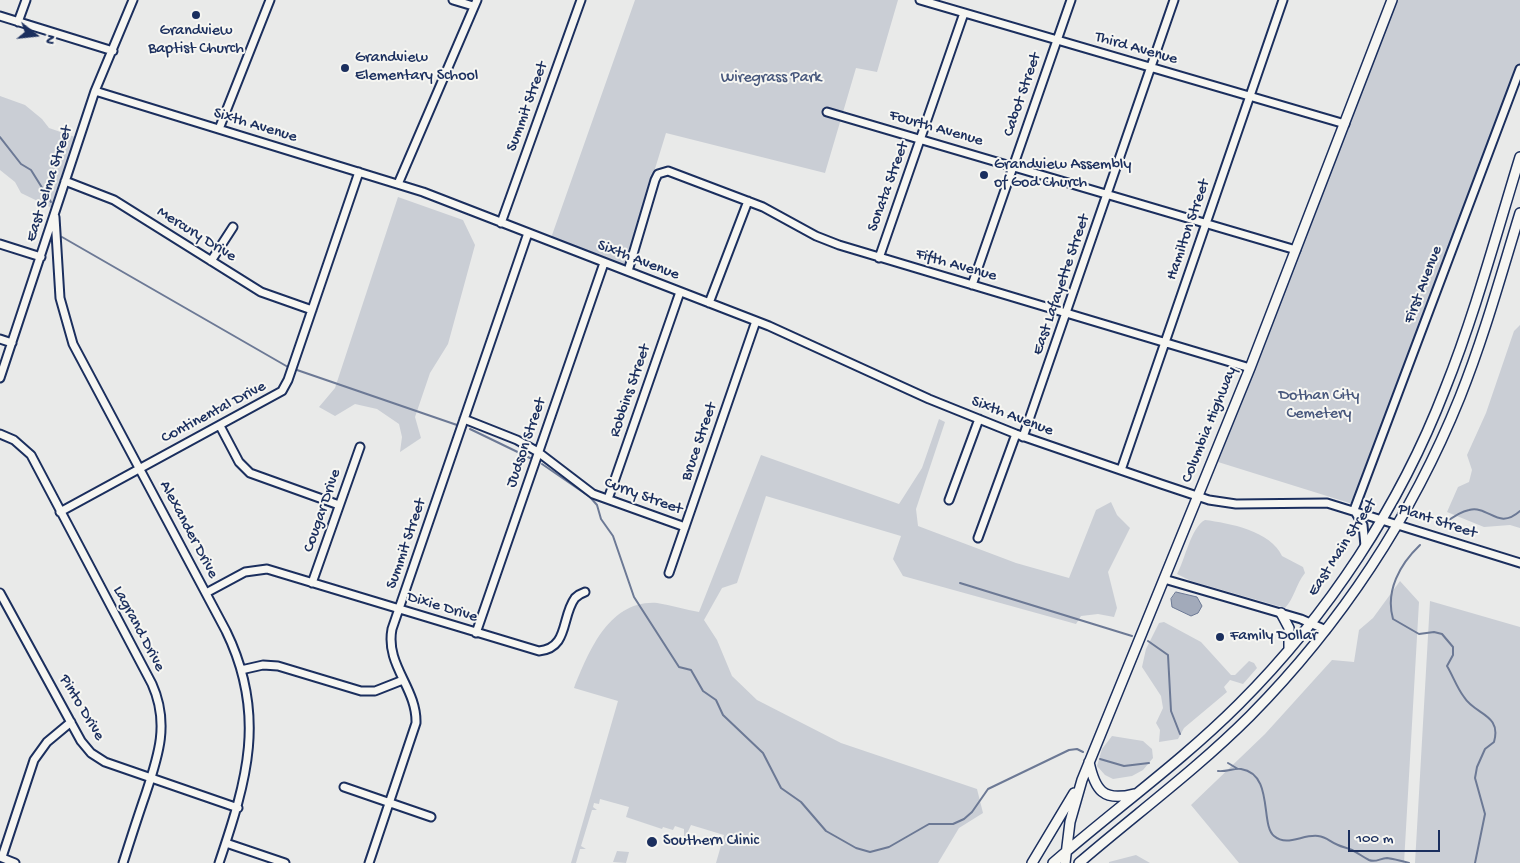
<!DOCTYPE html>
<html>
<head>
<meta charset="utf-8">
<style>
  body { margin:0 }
  #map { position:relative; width:1520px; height:863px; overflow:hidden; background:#e9eae9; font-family:"Gochi Hand",sans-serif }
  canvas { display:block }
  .north { position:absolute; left:10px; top:10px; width:50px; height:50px; -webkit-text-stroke:4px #f6f6f2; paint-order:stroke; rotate:106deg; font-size:14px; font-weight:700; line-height:20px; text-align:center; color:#1b2f5e }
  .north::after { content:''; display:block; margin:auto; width:18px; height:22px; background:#1b2f5e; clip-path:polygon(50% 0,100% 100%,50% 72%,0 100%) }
  .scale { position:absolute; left:1348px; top:830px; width:92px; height:22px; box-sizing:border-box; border:2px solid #1b2f5e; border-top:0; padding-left:6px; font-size:15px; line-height:18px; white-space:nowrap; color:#1b2f5e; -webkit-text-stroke:4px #f6f6f2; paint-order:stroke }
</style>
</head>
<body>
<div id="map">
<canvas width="1520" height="863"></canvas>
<div class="north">N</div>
<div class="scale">100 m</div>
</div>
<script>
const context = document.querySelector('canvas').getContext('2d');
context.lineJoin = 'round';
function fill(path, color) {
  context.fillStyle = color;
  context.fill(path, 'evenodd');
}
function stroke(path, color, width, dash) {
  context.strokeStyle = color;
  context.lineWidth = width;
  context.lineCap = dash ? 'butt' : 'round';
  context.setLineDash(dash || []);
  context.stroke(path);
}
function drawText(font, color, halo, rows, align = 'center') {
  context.font = font + ' "Gochi Hand",sans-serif';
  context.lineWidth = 4;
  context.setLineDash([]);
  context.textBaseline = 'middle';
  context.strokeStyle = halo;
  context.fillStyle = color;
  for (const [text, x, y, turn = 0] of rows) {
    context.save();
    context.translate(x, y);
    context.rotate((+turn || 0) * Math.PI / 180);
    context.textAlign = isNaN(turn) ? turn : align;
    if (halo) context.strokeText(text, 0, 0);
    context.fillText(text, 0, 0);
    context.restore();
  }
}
fill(new Path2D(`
  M635,0H898L877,72L856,68L825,173L666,133L626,263L622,265L551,238Z
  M1397,0H1520V80L1359,506L1218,462Z
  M0,96L25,105L42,119L49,128L75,137L52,208L21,193L15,182L0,170Z
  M398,197L463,220L475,245L448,344L430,373L415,417L421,438L400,452L402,437L399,424L377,409L355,404L335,416L319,407L335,388Z
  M1520,325V528L1510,525L1484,527L1447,512L1458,487L1469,482L1472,470L1467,455L1486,413L1514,331Z
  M939,419L945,422L916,509L918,526L1016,563L1069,578L1096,510L1111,502L1117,515L1130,528L1108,572L1117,608L1114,617L1098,614L1081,616L1076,624L903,576L893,559L901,536L766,496L737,583L722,588L704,620L717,640L732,676L757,700L841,743L977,789L983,813L959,828L938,863H716L724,835L691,825L684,840V829L675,826L673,830L663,827L662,829L626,817L629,807L600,799L599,804L594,803L593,807L597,810H592L581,846L586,849H580L576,863H571L618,701L574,688C589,651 609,600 657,603C671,605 686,610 699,612L761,455L899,504L922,468Z
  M1205,520C1229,523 1271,531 1282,556L1303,567L1305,573C1296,584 1294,599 1285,608L1191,581L1177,574C1185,560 1191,527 1205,520Z
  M1400,581L1419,602L1404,863H1239L1191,805L1265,734L1332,660L1354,662L1359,630L1373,618Z
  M1430,601L1520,627V863H1415Z
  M1164,622L1201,642L1231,675H1235L1249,661L1254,663L1257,668L1243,684L1230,680L1224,687L1227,692L1184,728L1178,739L1159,742L1160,730L1156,723L1163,708L1161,696L1142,667L1146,649L1159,623Z
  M1112,736L1143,741L1152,749L1153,758L1143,770L1132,776L1113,779L1105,775L1097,766L1102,749Z
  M617,851L629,852L626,863L613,862Z
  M1136,855L1150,863H1109V862Z`), '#caced5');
const water = new Path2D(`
  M1176,592L1197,597L1202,606L1198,613L1191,616L1172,607L1171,599Z`);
fill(water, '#a2aaba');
stroke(water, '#6c7995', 1);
stroke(new Path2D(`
  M0,137L21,164L31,170L51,202
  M62,237L288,367
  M297,370L457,425
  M470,429L530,458
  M542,464L590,497L597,505L601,519L613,536L634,597L679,667L691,670L703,691L716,700L723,715L763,753L781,788L801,802L826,831L856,848L870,852L889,847L929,824H953L964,819L972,812L988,789L1069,750L1077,749L1083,752
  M1441,526C1449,520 1458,512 1469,510C1489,505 1498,531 1520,511
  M1420,545C1400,564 1385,591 1393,619L1419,634L1434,632L1442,634L1453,647V655L1447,666C1453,676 1457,688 1464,697C1475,715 1502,714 1494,742L1485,749L1477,767L1475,778L1485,814L1475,863
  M960,583L1132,636
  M1148,641L1168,655L1171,711L1180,734
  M1100,759L1124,766L1149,763
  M1228,763L1238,769
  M1218,771C1226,772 1234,768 1241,769C1274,774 1260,825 1274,836C1287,847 1303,834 1318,836C1327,837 1330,842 1338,845C1342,847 1348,848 1352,850C1358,853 1363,857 1369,860C1376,863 1380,858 1387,858C1394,859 1402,861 1409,863`), '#6c7995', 2);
const minor = new Path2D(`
  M453,0L473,6
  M920,0L1345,124
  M0,16L113,51
  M18,22L26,0
  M95,91L423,192L769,326L929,399L1016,434L1161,484L1209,500L1236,504L1327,503L1520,563
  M827,112L1296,250
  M219,129L270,0
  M65,181L114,200L261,292L312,310
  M398,184L477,0
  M55,217L60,298L73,344L226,631C267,715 247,780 219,863
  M501,223L581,0
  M0,244L41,257
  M879,258L964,13
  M211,261L233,227
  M628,271L655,180L658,174L668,171L763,207L816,236L839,245L1250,368
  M972,285L1071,0
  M709,303L748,201
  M0,339L12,343
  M0,378L95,91L133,0
  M464,419L517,440L538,452L593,494L685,527
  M220,426L239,462L250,473L339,505
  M0,434L14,440L31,455L152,684C170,724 158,757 145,796C137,819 130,841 123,863
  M1023,437L1174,0
  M1121,470L1283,0
  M608,499L680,292
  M949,500L979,419
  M60,512L282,391L288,380L359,172
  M978,538L1016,434
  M1365,546L1363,525L1354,510L1520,69
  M669,573L756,321
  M1164,579L1301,619L1326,630
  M312,583L360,447
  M0,593L81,741L91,753L105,762L238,808
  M206,593L245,572L267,569L539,651C569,648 561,617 575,598C577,596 582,593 585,592
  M476,633L604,263
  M241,670L263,665L278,666L361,691H375L403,680
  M344,787L431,817
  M226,843L285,863
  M0,857L15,863
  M2,857L34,760L47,742L71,722
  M369,863L416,723C417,688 385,665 392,629L528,233`);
const major = new Path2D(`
  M1281,613L1289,628V648
  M1089,762C1095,790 1103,802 1134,794
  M1032,863L1074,793
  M1053,863C1115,809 1181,762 1239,704C1328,615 1400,506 1445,389C1475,314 1496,235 1520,157
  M1065,863L1070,822L1082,780L1250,368L1392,0
  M1079,863C1136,814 1197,769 1250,716C1340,625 1412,516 1460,397C1484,337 1501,275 1520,213`);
stroke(minor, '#1b2f5e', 11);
stroke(major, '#1b2f5e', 12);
stroke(minor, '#f6f6f2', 7);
stroke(major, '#f6f6f2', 9);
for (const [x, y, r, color] of [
  [196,15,5,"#1b2f5e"],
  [345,68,5,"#1b2f5e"],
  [984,175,5,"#1b2f5e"],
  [1220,637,5,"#1b2f5e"],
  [652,842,6,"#1b2f5e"]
]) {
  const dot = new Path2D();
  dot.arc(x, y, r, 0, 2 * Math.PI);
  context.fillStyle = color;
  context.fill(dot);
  stroke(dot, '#f6f6f2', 2);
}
drawText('16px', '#1b2f5e', '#f6f6f2', [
  ["Grandview",196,32,"center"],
  ["Baptist Church",196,50,"center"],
  ["Grandview",355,59],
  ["Elementary School",355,77],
  ["Grandview Assembly",994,166],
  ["of God Church",994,184],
  ["Family Dollar",1230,637],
  ["Southern Clinic",663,842]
], 'left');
drawText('16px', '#1b2f5e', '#f6f6f2', [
  ["Third Avenue",1136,49,16],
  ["Cabot Street",1023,95,-71],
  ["Summit Street",528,107,-70],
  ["Sixth Avenue",255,126,17],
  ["Fourth Avenue",936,129,16],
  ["East Selma Street",50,184,-72],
  ["Sonata Street",889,187,-70],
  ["Hamilton Street",1189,230,-71],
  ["Mercury Drive",196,235,32],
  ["Sixth Avenue",638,261,21],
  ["Fifth Avenue",956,266,16],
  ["East Lafayette Street",1062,285,-71],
  ["First Avenue",1424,285,-69],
  ["Robbins Street",631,391,-71],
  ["Continental Drive",214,413,-28],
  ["Sixth Avenue",1012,417,21],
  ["Columbia Highway",1210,425,-68],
  ["Bruce Street",700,442,-71],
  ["Judson Street",527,443,-71],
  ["Curry Street",643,497,20],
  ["Cougar Drive",323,511,-71],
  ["Plant Street",1437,522,18],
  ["Alexander Drive",188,530,62],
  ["Summit Street",407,544,-71],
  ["East Main Street",1343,548,-57],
  ["Dixie Drive",442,608,17],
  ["Lagrand Drive",138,629,62],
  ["Pinto Drive",81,708,59]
]);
drawText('16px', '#47577c', '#f6f6f2', [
  ["Wiregrass Park",771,79],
  ["Dothan City",1319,397],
  ["Cemetery",1319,415]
]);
</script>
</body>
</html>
